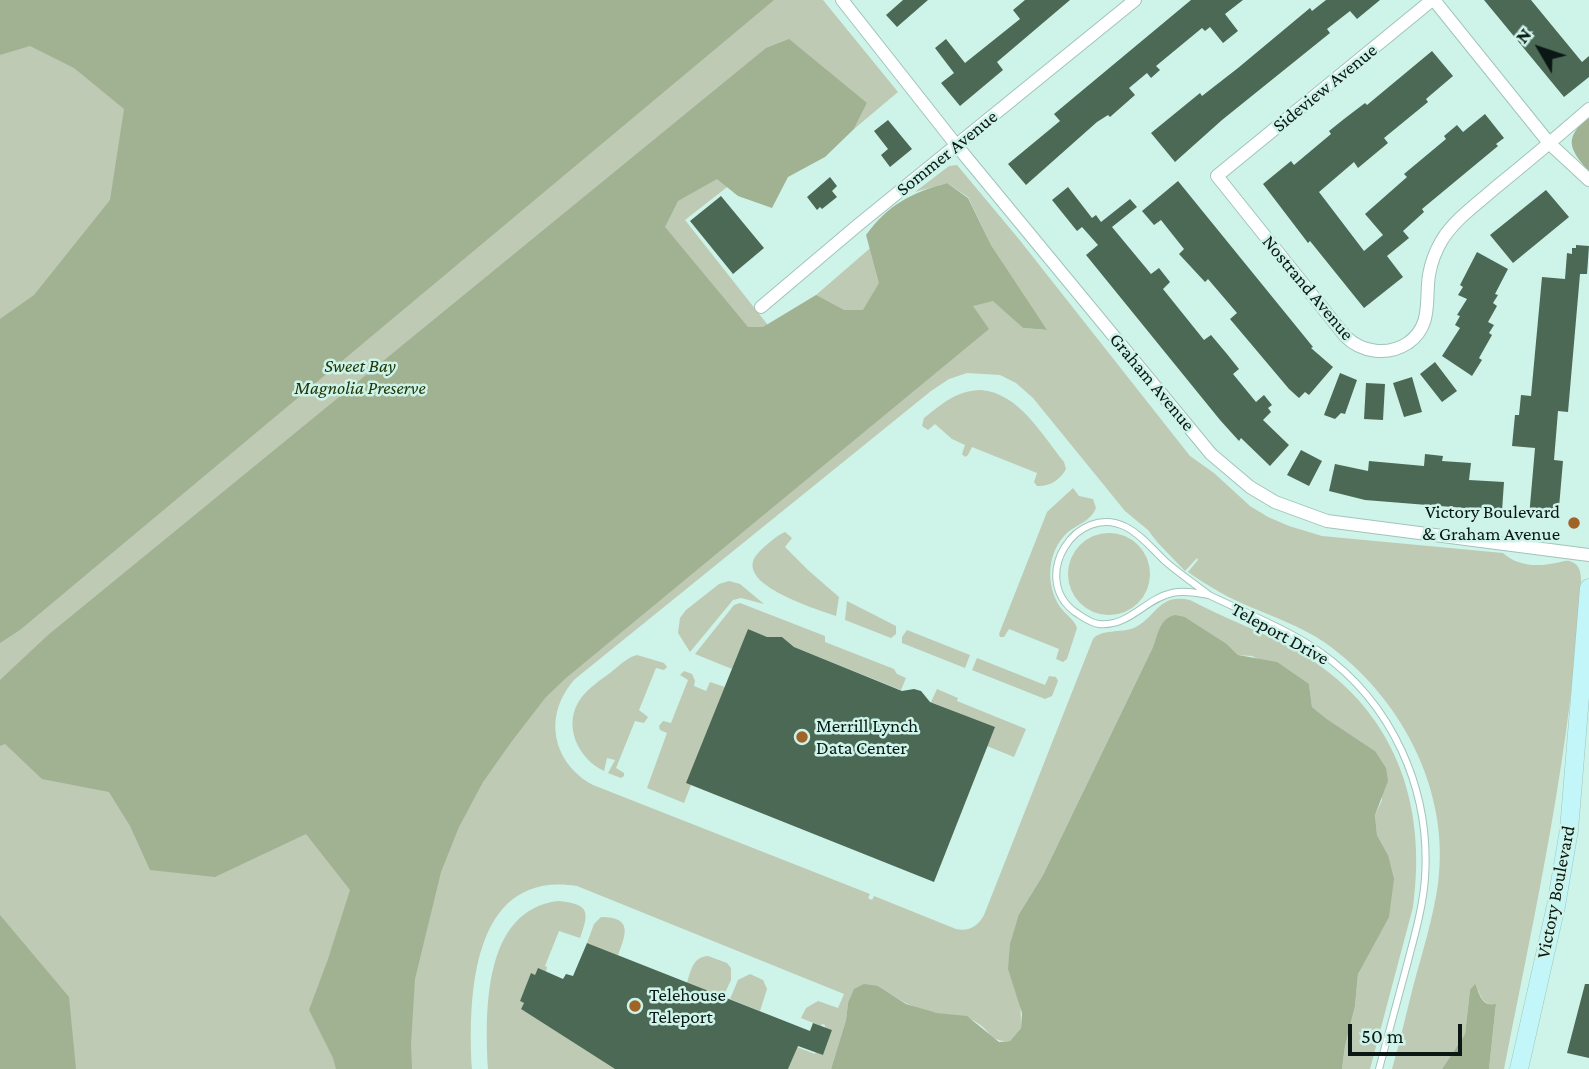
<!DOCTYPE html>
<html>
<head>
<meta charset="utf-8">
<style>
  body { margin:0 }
  #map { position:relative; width:1589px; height:1069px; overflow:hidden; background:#cef3e9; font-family:"Crimson Pro",serif }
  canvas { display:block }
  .north { position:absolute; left:1505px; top:14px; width:70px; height:70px; -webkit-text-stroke:5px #cef3e9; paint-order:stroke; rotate:309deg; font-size:19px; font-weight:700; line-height:28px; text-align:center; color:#0a1714 }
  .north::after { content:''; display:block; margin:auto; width:24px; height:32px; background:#0a1714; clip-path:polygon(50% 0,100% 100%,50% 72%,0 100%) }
  .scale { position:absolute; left:1348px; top:1024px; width:114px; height:32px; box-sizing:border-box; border:4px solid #0a1714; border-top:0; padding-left:9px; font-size:21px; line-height:24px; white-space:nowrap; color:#0a1714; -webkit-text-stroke:5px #cef3e9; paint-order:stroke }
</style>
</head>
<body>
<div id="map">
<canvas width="1589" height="1069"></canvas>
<div class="north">N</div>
<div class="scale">50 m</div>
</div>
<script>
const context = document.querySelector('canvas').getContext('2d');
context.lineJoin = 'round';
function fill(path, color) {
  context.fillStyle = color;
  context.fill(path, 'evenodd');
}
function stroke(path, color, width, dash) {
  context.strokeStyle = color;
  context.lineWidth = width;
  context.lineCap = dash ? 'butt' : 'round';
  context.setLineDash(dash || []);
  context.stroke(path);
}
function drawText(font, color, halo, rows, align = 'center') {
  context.font = font + ' "Crimson Pro",serif';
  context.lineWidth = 5;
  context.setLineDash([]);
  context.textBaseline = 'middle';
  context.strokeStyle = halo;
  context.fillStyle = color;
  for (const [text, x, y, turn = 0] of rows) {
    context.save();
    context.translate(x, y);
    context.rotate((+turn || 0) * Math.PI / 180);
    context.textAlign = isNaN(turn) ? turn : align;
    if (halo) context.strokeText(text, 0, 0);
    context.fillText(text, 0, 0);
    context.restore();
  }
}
fill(new Path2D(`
  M0,0H823L898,92L854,129L867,103L800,130L685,220L771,329L816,295L905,218L1023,328L1046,330L991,245L968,197L947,183L915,192L949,166L957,165L1018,238L1190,456L1214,473L1250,506L1268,517L1289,526L1322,536L1503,553C1517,566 1537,567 1556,563C1561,562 1567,559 1572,562C1580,565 1581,574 1581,581C1572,746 1536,907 1504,1069H1489L1496,1005C1485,1005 1482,1000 1478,990H1470L1465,1034L1442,1069H1392C1400,1042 1406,1014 1413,987C1422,953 1433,919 1438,884C1451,790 1400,695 1324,642C1300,626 1274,617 1248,606C1227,597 1206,585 1188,572L1198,560L1197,558L1185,571L1158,543L1148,530L1125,511L1033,398L1016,383L1000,375L967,373L949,379L931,391L575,679C543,714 551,762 593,785L870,894L868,898L872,900L874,896L956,929C969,932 978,926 984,915L1093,639C1101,629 1121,633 1134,628C1157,617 1158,593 1190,600C1225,619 1264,632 1297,651C1393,706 1428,801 1413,907L1370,1069H1342L1345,1046L1355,1006L1358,974L1388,855L1377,835L1375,815L1382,800L1375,751L1327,719L1312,707L1309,684L1252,656L1238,655L1227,644L1185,617L1162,624L1153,647L1043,875L1019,914L1021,1028L1010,1041C990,1042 992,1033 979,1024C966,1014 951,1016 937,1013C914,1010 896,998 878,986L848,1003L846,1020L831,1069H788L797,1047L815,1054L816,1052L823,1055L832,1030L825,1027V1025L822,1024L821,1026L801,1018L806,1008L818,1001L838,1008L844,994L577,886C471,869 468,997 472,1069H0Z
  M981,390C1019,393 1042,435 1064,462L1066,469C1060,480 1049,487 1037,486L1034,482L1037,473L972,447L968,455L965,457L962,454L965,445L952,439L935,424L928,430L922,426L924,418C942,404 957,390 981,390Z
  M1073,488L1079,496L1093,499L1096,508C1091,521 1078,524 1068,532C1047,551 1045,584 1060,607C1066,615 1074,619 1077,628L1067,659L1063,662L1056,659L1059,649L1009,629L1004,637H1000L999,634L1047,512Z
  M785,532L792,538L785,547L809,571L839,597L836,616C817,609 728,583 759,552C766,545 776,536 785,532Z
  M1068 574a41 41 0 1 1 82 0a41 41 0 1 1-82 0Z
  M729,581L740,584L764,604L741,598L733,600L690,652L678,633L680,618L686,610L719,584Z
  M847,601L896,626V634L891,638L845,620Z
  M740,603L825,636V642L894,669L897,674L906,678L901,690L794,647L782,637H767L748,629L732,669L695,654L734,605Z
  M907,630L970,655L965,668L902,643V637Z
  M637,655L664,663L667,667L664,670L656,668L639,710L648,717L644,723L635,721L616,768L624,773V776L621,778L608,773L615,760L607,758L604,771C577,758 562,724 581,698C589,688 600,680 610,673C619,666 626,658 637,655Z
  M977,658L1045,685L1049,676L1056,677L1058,681L1052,696L1045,699L972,670Z
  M684,671L692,674L695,681L694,686L706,691L710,682L725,687L687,783L691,785L684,803L647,788L667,733L660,730L659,726L663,721L671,723L688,680L680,675Z
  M937,689L958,698L957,701L1026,729L1014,757L987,746L994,727L931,702Z
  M558,901C589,904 590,911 580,938L559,931L545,966L547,967L546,972L538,969L535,975L531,974L520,1001L524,1003L521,1009L615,1069H488C485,1011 483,910 558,901Z
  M601,917C633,917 626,934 618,955L587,943L594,924Z
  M708,956L727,963L731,968V980L723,997L687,983C691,970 693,957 708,956Z
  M750,974L763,980L767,989L760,1011L730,999L738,980Z`), '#becab4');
fill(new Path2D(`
  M0,0H774L20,630L0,643V319L34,295L110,200L124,109L74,68L30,46L0,55Z
  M789,39L867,103L854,129L825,157L788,177L772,208L738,196L717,179L678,201L665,227L748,327H763L816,295L844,310H863L879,283L866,235C889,204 911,193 947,183L968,198L991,245L1047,330L1023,328L993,301L973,306L989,329L566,678L546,697L512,741L483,782L459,827L441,872L415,979L411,1044L412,1069H336L333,1058L309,1010L328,959L350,890L306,834L215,877L150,870L130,826L109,792L42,779L5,744L0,746V680L48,635L766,48Z
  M1589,116V172C1568,147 1564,139 1589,116Z
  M1175,615L1185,617L1227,644L1238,655L1277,662L1309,684L1312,707L1327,719L1375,751L1386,768L1388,781L1375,815L1377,835L1388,855L1394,879L1389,917L1358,974L1355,1006L1345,1046L1342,1069H831L846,1020L848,1003L854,989L864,984L878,986L906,1004L937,1013L967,1016L999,1042L1010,1041L1021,1028L1022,1013L1008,969L1010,944L1019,914L1043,875L1153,647C1158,634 1160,618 1175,615Z
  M0,915L69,997L76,1069H0Z
  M1475,984C1480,995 1482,1007 1496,1004L1489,1069H1442L1465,1034L1470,990Z`), '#a1b293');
fill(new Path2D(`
  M903,0H928L897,27L886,15Z
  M1025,0H1070L997,62L1003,70L960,106L941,83L954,73L935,48L946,39L965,63L1020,19L1013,10Z
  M1191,0H1243L1225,14L1238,31L1223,43L1210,27L1205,31L1202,28L1156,66L1160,70L1151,78L1147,73L1129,88L1135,95L1110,117L1108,115L1097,122L1026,185L1008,164L1060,121L1054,114Z
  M1326,0H1380L1357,19L1350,11L1327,29L1330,33L1222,120L1175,162L1151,133L1200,93L1202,96L1238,68L1310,8L1312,11Z
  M1484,0H1531L1582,62L1589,56V77L1564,97Z
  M1432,51L1453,76L1426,99L1428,102L1384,138L1388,143L1358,168L1354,162L1319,192L1364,251L1383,235L1365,214L1407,177L1404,174L1446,139L1444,136L1457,125L1463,132L1485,114L1504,138L1496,144L1498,146L1422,209L1424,212L1403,231L1409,238L1387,256L1403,277L1364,308L1310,241L1308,243L1263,184L1291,161L1294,165L1331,134L1329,131L1344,119L1365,103L1367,105Z
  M888,120L912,149L890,167L881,155L888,149L874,131Z
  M830,177L837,186L832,191L837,197L822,209L820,207L817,210L807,197Z
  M1178,181L1313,347L1311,348L1333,367L1309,395L1305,392L1299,398L1289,389L1230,319L1237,313L1208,279L1205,282L1179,254L1184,249L1161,220L1154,225L1142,211Z
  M1068,187L1092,218L1096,215L1101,222L1130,199L1137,207L1112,227L1151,274L1159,268L1170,282L1163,289L1204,340L1211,335L1227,354L1239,369L1233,374L1256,402L1264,395L1272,405L1268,408L1271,412L1263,420L1289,445L1270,466L1241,438L1239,441L1220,420L1086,255L1098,245L1082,227L1077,231L1052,200Z
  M1546,190L1569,217L1513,263L1490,235Z
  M721,196L764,248L733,274L690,221Z
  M1576,245L1589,246L1587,274H1580L1568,412L1558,411L1554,460L1563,461L1558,519L1529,517L1535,448L1512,446L1515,415H1519L1521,395L1531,396L1542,277L1565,279L1567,253L1572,254V248H1576Z
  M1477,252L1508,269L1495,294L1498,295L1493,303L1497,306L1488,322L1494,325L1489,333L1492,335L1479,358L1482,360L1472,376L1442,356L1460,328L1455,325L1460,316L1457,315L1467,299L1458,295L1463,287L1460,285Z
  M1435,362L1457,391L1442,402L1420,374Z
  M1340,373L1357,380L1345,414L1341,413L1335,419L1324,415Z
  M1412,377L1422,412L1404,417L1393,383Z
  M1366,383L1385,384L1383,420L1364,419Z
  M1301,450L1322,461L1309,486L1287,475Z
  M1425,454L1443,456L1442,461L1471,463L1469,480L1504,482L1502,511L1365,500L1329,491L1335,464L1368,471L1369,461L1424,466Z
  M748,629L767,637H782L794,647L902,691L914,689L921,691L930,702L995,727L934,882L686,783Z
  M587,943L810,1031L813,1023L832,1030L823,1055L798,1046L788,1069H615L521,1009L524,1003L520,1001L531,973L535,975L538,968L563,979L566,974L573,976Z
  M1585,984H1589V1058L1567,1053Z`), '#4c6955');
const lane = new Path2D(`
  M1209,595C1197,593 1184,590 1172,593C1145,599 1129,627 1099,624C1090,623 1083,617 1075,612C1029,578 1076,502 1126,527C1142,535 1153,550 1166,562C1180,574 1195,584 1209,595L1211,596C1244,612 1291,631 1320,652C1392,703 1431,789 1425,878C1423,906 1415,934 1408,961C1398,997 1389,1033 1379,1069`);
const street = new Path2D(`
  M842,0L957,146L1211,454L1250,487L1275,502L1327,521L1589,555
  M1432,0L1217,176L1345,336C1362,353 1388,356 1408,343C1433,325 1425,300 1429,275C1431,263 1436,250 1442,240C1455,219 1477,204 1495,188C1527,162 1558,136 1589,109
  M1434,0L1549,143L1589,180
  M761,307L858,225L1135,0`);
const secondary = new Path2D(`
  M1519,1069L1556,906L1569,830L1589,588`);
stroke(lane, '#a0c4bb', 8);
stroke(street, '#a0c4bb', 14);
stroke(secondary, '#a0c4bb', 19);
stroke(lane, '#fff', 6);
stroke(street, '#fff', 12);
stroke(secondary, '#c2f6f9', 18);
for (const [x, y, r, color] of [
  [1574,523,7,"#a06328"],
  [802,737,7,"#a06328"],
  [635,1006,7,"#a06328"]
]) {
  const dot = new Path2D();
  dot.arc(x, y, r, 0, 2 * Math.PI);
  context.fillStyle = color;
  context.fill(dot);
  stroke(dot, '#cef3e9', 2.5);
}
drawText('19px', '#0a1714', '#cef3e9', [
  ["Sideview Avenue",1325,88,-39],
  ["Sommer Avenue",947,153,-39],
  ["Nostrand Avenue",1308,288,50],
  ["Graham Avenue",1152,382,50],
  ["Teleport Drive",1280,634,29],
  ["Victory Boulevard",1556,892,-79]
]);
drawText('italic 19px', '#203605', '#cef3e9', [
  ["Sweet Bay",360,366],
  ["Magnolia Preserve",360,388]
]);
drawText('19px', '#0a1714', '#cef3e9', [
  ["Victory Boulevard",1560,512,"right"],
  ["& Graham Avenue",1560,534,"right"],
  ["Merrill Lynch",816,726],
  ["Data Center",816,748],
  ["Telehouse",649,995],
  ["Teleport",649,1017]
], 'left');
</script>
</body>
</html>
